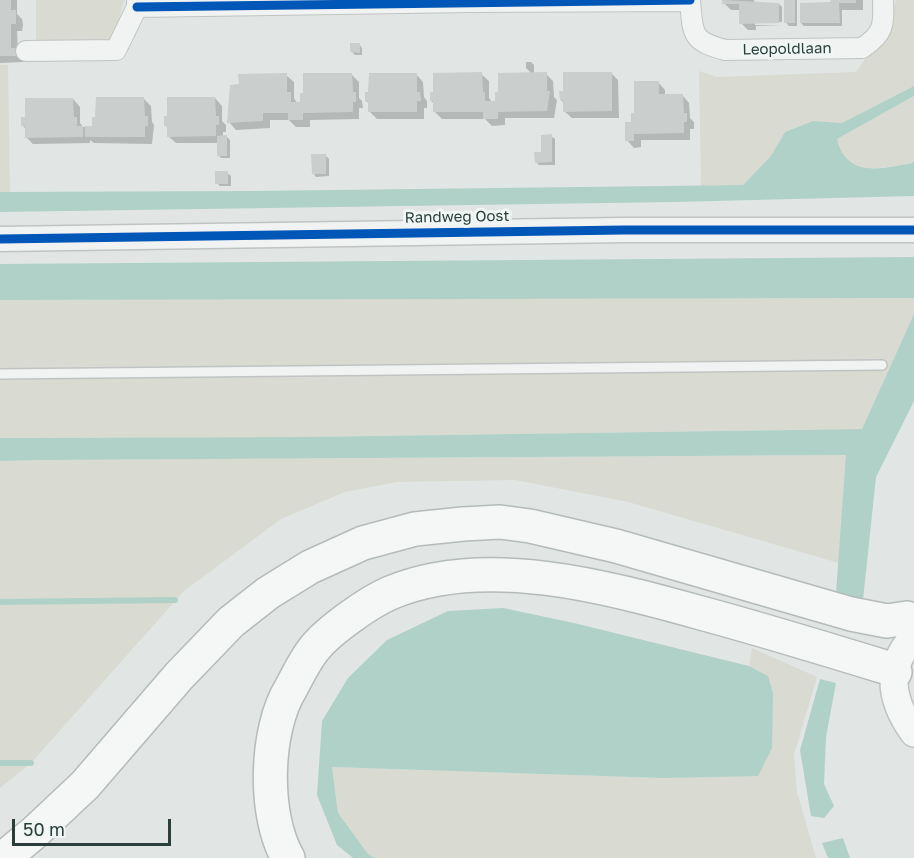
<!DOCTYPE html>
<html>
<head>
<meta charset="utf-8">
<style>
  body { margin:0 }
  #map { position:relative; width:914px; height:858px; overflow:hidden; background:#e1e6e5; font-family:"Golos Text",sans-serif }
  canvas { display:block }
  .scale { position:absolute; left:12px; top:819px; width:159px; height:27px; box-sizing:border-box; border:3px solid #293f3b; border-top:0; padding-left:8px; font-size:18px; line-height:21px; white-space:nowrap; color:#293f3b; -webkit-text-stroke:4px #eff6f4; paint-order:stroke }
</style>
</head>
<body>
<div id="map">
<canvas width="914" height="858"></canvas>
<div class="scale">50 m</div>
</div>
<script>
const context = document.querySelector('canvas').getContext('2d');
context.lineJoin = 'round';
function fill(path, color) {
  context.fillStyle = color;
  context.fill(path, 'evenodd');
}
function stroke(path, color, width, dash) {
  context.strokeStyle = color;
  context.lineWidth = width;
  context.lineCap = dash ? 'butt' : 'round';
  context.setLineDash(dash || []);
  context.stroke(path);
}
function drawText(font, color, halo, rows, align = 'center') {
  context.font = font + ' "Golos Text",sans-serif';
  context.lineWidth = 6;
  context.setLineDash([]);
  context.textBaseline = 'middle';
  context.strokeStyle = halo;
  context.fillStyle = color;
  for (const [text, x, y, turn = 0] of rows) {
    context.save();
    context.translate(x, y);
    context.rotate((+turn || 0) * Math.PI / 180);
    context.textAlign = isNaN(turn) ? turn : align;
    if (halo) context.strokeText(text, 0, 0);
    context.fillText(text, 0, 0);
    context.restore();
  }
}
fill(new Path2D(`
  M36,0H124L115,35L108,40L36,41Z
  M896,0H914V86L842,123L813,121L785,132L770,157L743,185L701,186L699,71L717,77L856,72L889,25Z
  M0,65H8L10,192H0Z
  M914,96V161L912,163C890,167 855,176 840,153C838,149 838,143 837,139Z
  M914,298V314L862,429L304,437L0,438V300Z
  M847,455L839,563L628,502L515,480L397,482L345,492L281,519L184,591L31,763L0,788V461L46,460Z
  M752,648L817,677L794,755L797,792L816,858H374L368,854L338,813L332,767L662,778L768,676L749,666Z`), '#d9dad1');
fill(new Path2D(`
  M914,86V96L837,139C846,178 881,169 912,163L914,161V196L674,202L0,212V192L251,191L743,185L770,157L785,132L813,121L842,123Z
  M914,257V298L0,300V264Z
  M914,314V401L876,477L863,600L836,593L846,455L46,460L0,461V438L304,437L862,429Z
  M503,608L574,623L749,666L768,676L773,693L772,748L758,776L662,778L332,767L338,813L368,854L374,858H353L337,845L317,795L322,721L348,678L387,640L448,611Z
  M820,679L836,683L826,737L824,784L834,806L824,818L811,816L800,750Z
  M843,838L850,858H828L822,843Z`), '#b0d1c7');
fill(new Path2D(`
  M0,0H17V14L22,19L23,25L22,31H17L18,52L23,57V62L0,63Z
  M723,0H754L755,4H779L782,7V22H755V25L782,26H756V30H748L741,23L740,10H731L724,3Z
  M786,0H797V26H789L787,24Z
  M832,0H863V10H842V26H804L801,23L832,4Z
  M359,44L362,48V55H355L352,52Z
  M526,62H531L534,65V74H546L553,81L554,97L557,100L554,118H505V125L492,126L485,119H442L435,112V104L431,101L481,74L489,81V98L492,102H496L532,74L526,68Z
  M611,73L618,80L619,118H572L564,111V103L561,100L564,93Z
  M351,74L359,82V98L362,101L363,108H359V119L310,120V127H296L289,120H270V128L236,130L229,122L286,75L294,82V98L297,103Z
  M416,74L423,82L424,97L427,101V108H424V119H377L370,112V104L366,101Z
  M658,82L665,90V95H682L689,103L690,118L694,122V129H690V140H641V147L634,148L627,140L633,123Z
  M215,98L222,106V121L226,125V132H223V137H227L230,140V158H221L218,155V143H176L168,136V128L165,125Z
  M73,99L80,107V123L83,127H94L144,99L151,106L152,122L154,125L152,144L94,143L90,140V143L33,144L26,137V129L23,126Z
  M551,136L555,139V165H539L536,162Z
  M325,155L329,159V176L316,177L313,173Z
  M227,173L231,176V186H220L217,183Z`), '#0003');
stroke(new Path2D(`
  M0,602L175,600
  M0,763H31`), '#b0d1c7', 6);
fill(new Path2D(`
  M0,0H11V10H16V24H11V48H16V56H0Z
  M722,0L779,3V23L739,24V4H722Z
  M784,0H795V23H784Z
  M831,0H856V3H839L840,23H800V3L830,2Z
  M350,43H360V53L350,52Z
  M482,72L483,92H485V101H495V92H498V73L547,72V91H550L547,111L498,112V119H483V112H433V101H430V92H433V73Z
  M563,72H612V111L563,112V100H560L559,91H563Z
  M287,73V92H291V102H300V93H303V73H352L353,92H356V102H353V112L303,113V120H288V113H263V121L227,123L230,85L239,84L238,74Z
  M369,73H417V92H420L421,101H417V112H368V101H365V92H368Z
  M634,81H659V94H683L684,113H687V122H684V133L634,134V141H625V122H631V113H634Z
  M96,97H144L145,116H148V126H145V137H85V126H92V117H95Z
  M167,97H215L216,116H219V125H216V136L167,137V126H164V116H167Z
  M25,98H73L74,117H77V126H83V137L25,138V126H21V117H25Z
  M552,134V162L535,163L534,152H541V135Z
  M227,135V156H217V136Z
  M311,154H326V174H312Z
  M215,171H228V184H215Z`), '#cacecd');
const service = new Path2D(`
  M0,374L882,365`);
const minor = new Path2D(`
  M690,0C693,33 690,41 725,50L862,48C884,34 884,25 883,0
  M137,7L471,2L690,1
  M26,51L116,50L137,7V0`);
const tertiary = new Path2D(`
  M0,239L624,230H914`);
const secondary = new Path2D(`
  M914,636C885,668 890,700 914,733`);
const trunk = new Path2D(`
  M4,858L35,832L85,785L179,676L231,622L268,593L310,567L363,543L415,529L463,524L500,522L530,526L616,546L851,614L887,621L907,618
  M288,858C263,815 265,730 291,688C298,675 305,660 314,649C328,631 369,602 390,593C484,553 607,587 701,613C764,630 826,649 888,668L895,672`);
stroke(service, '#bfc4c3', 12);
stroke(minor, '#bfc4c3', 22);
stroke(tertiary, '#bfc4c3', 27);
stroke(secondary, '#bfc4c3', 30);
stroke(trunk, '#b4bbb9', 36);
stroke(service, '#f1f3f3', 9);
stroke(minor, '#f1f3f3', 20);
stroke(tertiary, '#f1f3f3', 24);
stroke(secondary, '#f5f6f6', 27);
stroke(trunk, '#f5f6f6', 33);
stroke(new Path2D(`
  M137,7L690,0
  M0,239L624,230H914`), '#0057b8', 9);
drawText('15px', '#293f3b', '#eff6f4', [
  ["Leopoldlaan",787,49,-1],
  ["Randweg Oost",457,217,-1]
]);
</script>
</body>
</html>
